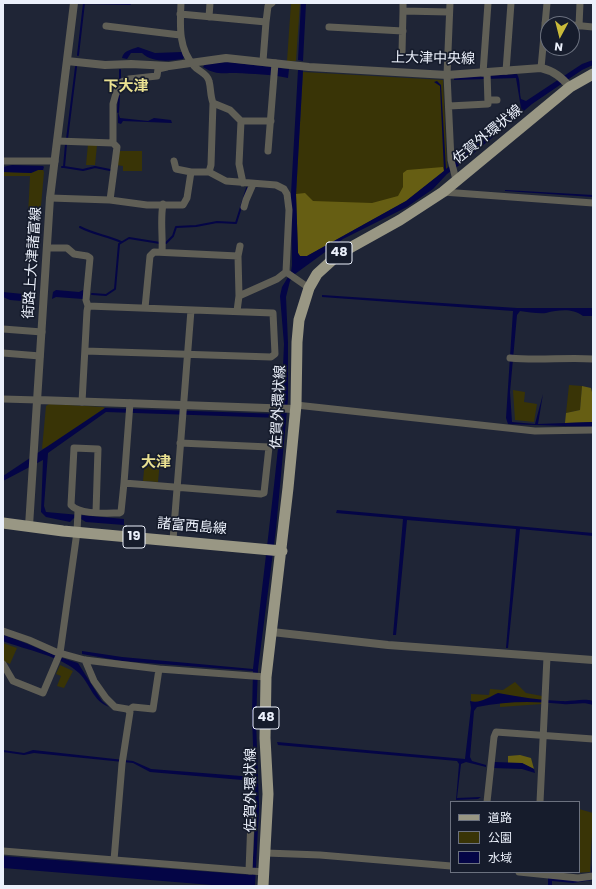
<!DOCTYPE html>
<html>
<head>
<meta charset="utf-8">
<style>
  body { margin:0 }
  #map { position:relative; width:596px; height:889px; overflow:hidden; background:#1f2536; font-family:Poppins,"Noto Sans JP",sans-serif }
  canvas { display:block }
  .frame { position:absolute; inset:0; border:4px solid #ebf0fb; pointer-events:none }
  .legend { position:absolute; left:450px; top:801px; width:130px; height:72px; box-sizing:border-box; background:#161c2c; border:1px solid #6b717f; margin:0; padding:5px 7px; list-style:none; font-size:12px; color:#ebf0fb }
  .legend li { display:flex; align-items:center; gap:8px; height:20px }
  .legend b { width:20px; border:1px solid #6b717f }
  .north { position:absolute; left:540px; top:16px; width:40px; height:40px; box-sizing:border-box; background:#161c2c; border:1px solid #6b717f; border-radius:50%; rotate:187deg; font-size:11px; font-weight:700; line-height:16px; text-align:center; color:#ebf0fb }
  .north::after { content:''; display:block; margin:auto; width:14px; height:18px; background:#c9ba3a; clip-path:polygon(50% 0,100% 100%,50% 72%,0 100%) }
</style>
</head>
<body>
<div id="map">
<canvas width="596" height="889"></canvas>
<div class="frame"></div>
<ul class="legend">
<li><b style="height:5px;background:#999784"></b>道路</li>
<li><b style="height:11px;background:#393406"></b>公園</li>
<li><b style="height:11px;background:#040546"></b>水域</li>
</ul>
<div class="north">N</div>
</div>
<script>
const context = document.querySelector('canvas').getContext('2d');
context.lineJoin = 'round';
function fill(path, color) {
  context.fillStyle = color;
  context.fill(path, 'evenodd');
}
function stroke(path, color, width, dash) {
  context.strokeStyle = color;
  context.lineWidth = width;
  context.lineCap = dash ? 'butt' : 'round';
  context.setLineDash(dash || []);
  context.stroke(path);
}
function drawText(font, color, halo, rows, align = 'center') {
  context.font = font + ' Poppins,"Noto Sans JP",sans-serif';
  context.lineWidth = 3.5;
  context.setLineDash([]);
  context.textBaseline = 'middle';
  context.strokeStyle = halo;
  context.fillStyle = color;
  for (const [text, x, y, turn = 0] of rows) {
    context.save();
    context.translate(x, y);
    context.rotate((+turn || 0) * Math.PI / 180);
    context.textAlign = isNaN(turn) ? turn : align;
    if (halo) context.strokeText(text, 0, 0);
    context.fillText(text, 0, 0);
    context.restore();
  }
}
fill(new Path2D(`
  M291,3H300L296,61H287Z
  M303,72L443,80L447,168L406,201L298,253L296,194Z
  M88,144L97,145L95,165H86Z
  M118,151H142V171H123V166L116,165Z
  M38,170H43L44,172L40,217L28,216L30,176H3V172L31,173Z
  M569,385L582,386L580,410L566,413Z
  M513,390L525,392L524,402L537,404L534,422L515,420Z
  M49,404L103,407L105,408L48,447L42,449L46,406Z
  M145,460L160,461L158,482L143,481Z
  M3,643L17,648L10,664L3,661Z
  M60,665L73,671L64,688L57,686L61,676L56,674Z
  M515,682L526,693L542,696V704L500,707V701L471,704V694L489,695L490,689L503,690Z
  M579,809L593,813L590,872L572,873L579,872Z`), '#393406');
fill(new Path2D(`
  M443,167L444,171L406,201L307,256H300L298,253L296,194L305,193L313,201L372,203L398,196L403,187V173L407,170Z
  M582,386L591,388L593,396V422L565,423L566,413L580,410Z
  M520,755L531,758L534,769L522,763H508V756Z`), '#665e13');
fill(new Path2D(`
  M301,3H306L303,61L298,60Z
  M138,47L155,53L182,52L184,57L183,59C170,61 152,63 142,53H131L127,59L122,58C124,50 131,50 138,47Z
  M593,60V65L582,70L532,104L461,164L447,174L433,189L407,207L343,239L295,274L290,281L286,297L288,343V399L276,529L258,669L256,720L259,808L255,886H224L3,868V856L252,875L256,807L254,781L150,772L133,763L34,753L24,755L3,752V750L24,753L33,750L133,761L151,769L254,777L252,714L253,671L122,661L82,654V651L122,657L253,669C262,585 273,502 281,418L106,412L48,453L44,506L46,512L124,519V525L86,522L81,519L74,518L70,522L46,517L41,512L43,460L3,481V476L105,408L281,414L284,344L280,296L282,287L291,272L292,265L291,194L298,70H303L296,194L298,253L300,256H307L406,201L444,171L440,86L434,82L437,81L441,85L446,169L521,108L516,78L454,80V78L517,74C521,81 519,91 521,99L526,101L582,64Z
  M227,62L289,69L288,78C271,74 253,74 236,73C222,73 215,75 203,67L205,64Z
  M118,112L120,118L148,121L154,118L171,120L172,123L123,121L121,124L118,123Z
  M12,165L43,166L44,167L43,170H38L31,173L3,172V167Z
  M505,190L593,195V197L505,191Z
  M56,290L79,292L83,290V299L56,297L52,299L53,292Z
  M3,292L33,295L35,298L33,302L10,300L3,297Z
  M322,295L517,308H593V316H583C572,308 559,310 546,313C539,314 528,312 520,311L517,315L510,392L512,422L535,424L543,394L538,424L593,422V427L508,424L506,418L513,311L322,297Z
  M337,510L593,533V536L520,529L508,648H506L516,529L407,520L396,635H393L403,519L336,513Z
  M3,635C29,643 52,656 78,663L102,701L109,707C92,700 91,685 79,673C61,656 26,650 3,641Z
  M498,693C519,697 540,700 561,701C573,702 582,698 593,701V705C583,701 573,705 563,704C533,701 507,701 477,707L474,711L470,757L472,761L486,765V767L466,762L461,764L457,798L481,797L478,799L456,800L459,764L457,761L278,745L277,742L465,759L471,708L470,701C480,704 489,697 498,693Z
  M494,762L522,763L534,769L535,773L522,769L493,768Z
  M593,851V880L573,883L552,881V886H548V878H591Z`), '#040546');
stroke(new Path2D(`
  M78,55L84,3L130,4
  M120,70V80
  M118,112L119,96
  M67,139L76,67
  M62,167H64L66,144
  M64,167L83,170L95,167L110,170
  M80,227C93,234 108,236 121,242
  M166,243L173,236L176,227L196,226L217,222L236,223L247,188
  M92,294L106,295L115,289L119,244L129,238L160,243`), '#040546', 2);
stroke(new Path2D(`
  M181,3C180,25 178,48 194,66C199,72 207,73 209,81C211,88 210,95 213,103L230,110L241,121L239,164L243,183
  M403,3V11L449,12
  M450,3L447,75L451,160L456,180
  M180,14L266,22L263,61
  M209,17L210,3
  M266,22L268,6L272,3
  M545,23L557,24
  M572,25L593,27
  M106,26L180,35
  M579,26L580,3
  M329,27L403,31
  M402,53L403,11
  M541,68L547,3
  M506,71L511,3
  M483,73L488,3
  M488,100H497
  M449,106L488,104L487,72
  M241,121H271
  M57,141L113,143V104L119,83L129,79L157,76L158,69L167,67
  M268,151L275,63
  M3,161H55
  M174,161L176,169L191,172
  M209,172L211,165L213,103
  M443,192L593,203
  M50,198L110,200L147,205H183L187,198L191,172H209L226,181L276,185L284,189L287,194L289,210L286,272L277,279L239,296L237,311
  M110,200L117,147L113,143
  M244,207L246,200L253,184
  M47,248H67L74,254L87,256L90,258L86,300L88,306
  M162,252C163,236 160,220 163,204
  M238,256L240,246
  M286,272L309,288
  M145,308L150,256L154,252L238,256L239,296
  M3,329L42,332
  M3,353L40,356
  M510,358C538,361 565,357 593,359
  M3,399L38,400
  M82,402L87,311L88,306L273,313L275,354L271,357L85,351
  M130,403L124,483L261,494L264,493L269,447L180,443
  M296,405L535,431L593,430
  M96,512L98,449L74,448L71,505C79,515 107,513 119,513L121,512L124,483
  M173,540L191,310
  M3,631L29,640L56,652L85,660L159,669L266,677
  M85,660L94,681L106,698L115,707L127,709L130,712L122,764L114,860
  M3,664L13,681L43,693L60,653L77,532L78,511
  M129,710L133,707L153,709L159,669
  M487,802L494,737L496,732L593,739
  M540,802L547,657
  M3,851L264,872
  M266,853L320,855L451,866
  M249,871L251,819
  M519,872L578,878L593,876`), '#605f56', 7);
stroke(new Path2D(`
  M67,61L105,65L131,64L169,66L226,58L309,67L447,75L541,68C554,71 561,77 570,87
  M38,400L295,409
  M29,526L50,198L74,3
  M272,632L388,645L593,660`), '#605f56', 8);
stroke(new Path2D(`
  M3,523L63,531L282,551
  M263,886L268,794L265,738L266,677L288,488L296,405L297,342L299,320L309,288L317,274L339,254L400,220L443,192L570,87L593,74`), '#999784', 11);
for (const [x, y, w] of [
  [339,253,26],
  [134,537,22],
  [266,718,26]
]) {
  const box = new Path2D();
  box.roundRect(x - w / 2, y - 11, w, 22, 3);
  context.fillStyle = '#161c2c';
  context.fill(box);
  stroke(box, '#ebf0fb', 1);
}
drawText('bold 13px', '#ebf0fb', null, [
  ["48",339,253],
  ["19",134,537],
  ["48",266,718]
]);
drawText('14px', '#ebf0fb', '#161c2c', [
  ["上大津中央線",433,59,1],
  ["佐賀外環状線",488,135,-39],
  ["街路上大津諸富線",33,263,-86],
  ["佐賀外環状線",279,407,-87],
  ["諸富西島線",192,527,5],
  ["佐賀外環状線",251,790,-90]
]);
drawText('bold 15px', '#e9e091', '#161c2c', [
  ["下大津",126,87],
  ["大津",156,463]
]);
</script>
</body>
</html>
